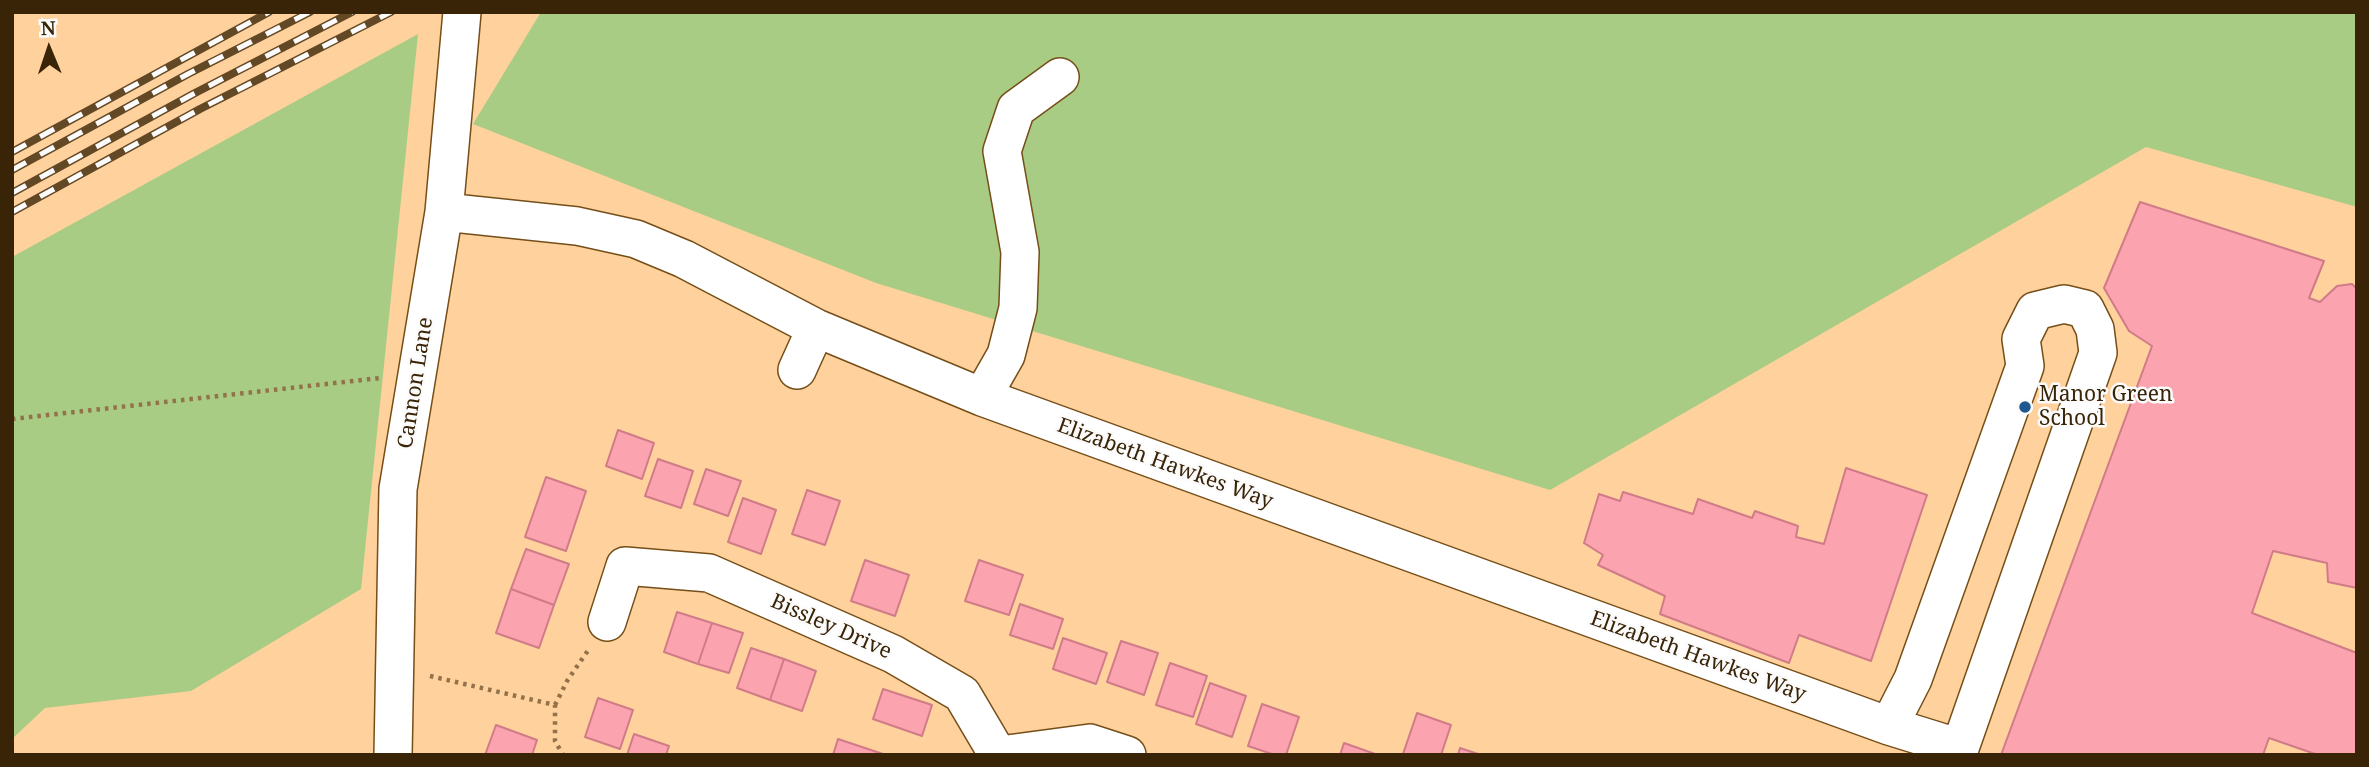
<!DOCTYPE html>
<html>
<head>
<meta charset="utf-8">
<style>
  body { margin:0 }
  #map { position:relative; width:2369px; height:767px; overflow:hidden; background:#ffd19c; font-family:"Noto Serif",serif }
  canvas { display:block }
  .frame { position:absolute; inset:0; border:14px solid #3a2407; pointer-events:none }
  .north { position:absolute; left:14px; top:14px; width:70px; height:70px; -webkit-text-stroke:5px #fbfbfb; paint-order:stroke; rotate:358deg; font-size:19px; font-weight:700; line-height:28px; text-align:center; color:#3a2407 }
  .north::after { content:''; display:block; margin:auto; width:24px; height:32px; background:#3a2407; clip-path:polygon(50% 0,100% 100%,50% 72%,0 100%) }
</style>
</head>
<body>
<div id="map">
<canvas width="2369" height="767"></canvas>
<div class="frame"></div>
<div class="north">N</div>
</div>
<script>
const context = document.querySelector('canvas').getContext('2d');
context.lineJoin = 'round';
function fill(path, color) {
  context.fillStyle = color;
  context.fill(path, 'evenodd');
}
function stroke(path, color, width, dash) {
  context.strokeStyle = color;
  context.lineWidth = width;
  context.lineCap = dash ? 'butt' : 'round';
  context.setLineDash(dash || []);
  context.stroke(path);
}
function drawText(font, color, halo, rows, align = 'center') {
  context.font = font + ' "Noto Serif",serif';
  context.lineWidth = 5;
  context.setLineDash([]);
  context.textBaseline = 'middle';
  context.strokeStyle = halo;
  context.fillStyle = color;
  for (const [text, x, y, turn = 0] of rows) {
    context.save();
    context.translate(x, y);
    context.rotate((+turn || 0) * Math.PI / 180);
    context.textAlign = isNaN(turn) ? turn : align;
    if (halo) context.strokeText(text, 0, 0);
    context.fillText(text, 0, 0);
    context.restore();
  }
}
fill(new Path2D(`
  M541,12H2357V207L2146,147L1550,490L876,283L473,124Z
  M418,34L361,589L191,691L45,708L12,739V257Z`), '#a9cc85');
const building = new Path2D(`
  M2140,202L2324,261L2309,298L2320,302L2337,286L2352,284L2357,289V588L2328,582L2327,563L2273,551L2252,613L2357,653V755H2318L2269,738L2263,755H2001L2152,346L2129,331L2104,288Z
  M618,430L654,443L642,479L606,466Z
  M658,459L693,471L681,508L645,496Z
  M1846,468L1927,495L1871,661L1799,635L1789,663L1660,614L1665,596L1598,565L1603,555L1584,543L1599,494L1620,501L1623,492L1693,514L1698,499L1752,518L1755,511L1798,526L1796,537L1824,544Z
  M706,469L741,481L728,516L694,504Z
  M546,477L586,491L566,551L525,537Z
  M807,490L840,501L825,545L792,534Z
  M743,498L776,510L761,554L728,542Z
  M526,549L569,564L554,605L511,589Z
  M865,560L909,575L895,616L851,601Z
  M979,560L1023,575L1009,615L965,601Z
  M511,589L554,605L539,648L496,633Z
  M1020,604L1063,619L1053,649L1010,635Z
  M677,612L712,623L698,664L664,652Z
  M712,623L743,633L729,673L698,664Z
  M1063,638L1107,653L1096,684L1053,669Z
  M1121,641L1158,653L1144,695L1107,682Z
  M751,648L784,659L770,700L737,688Z
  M784,659L816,671L802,711L770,700Z
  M1170,663L1207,676L1193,717L1156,705Z
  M1210,683L1246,696L1232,737L1196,724Z
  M883,689L932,705L922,736L873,719Z
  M598,698L633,710L620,749L585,737Z
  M1262,704L1299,717L1286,755H1275L1248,746Z
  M1417,713L1451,725L1441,755L1403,754Z
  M496,725L537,740L532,755H485Z
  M634,734L669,746L666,755H627Z
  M838,739L883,754L833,755Z
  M1344,743L1378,755H1340Z
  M1460,748L1481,755H1458Z`);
fill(building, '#fca3b0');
stroke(building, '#d07b88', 2);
const minor = new Path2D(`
  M444,212L577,226L636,239L684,259L816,328L982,397L1889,726L1960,748L2098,353L2095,329L2085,309L2064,304L2035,311L2021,339L2025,366L1913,679L1889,726
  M797,370L816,328
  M982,397L1006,355L1018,308L1020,252L1002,151L1016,109L1060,77
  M607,622L625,566L709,573L893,654L962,694L998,755
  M393,755L398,489L444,212L462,12
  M1000,755L1090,743L1127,755`);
stroke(minor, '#754e18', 40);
stroke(new Path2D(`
  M12,419L380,378
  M430,676L555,705V741L563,755
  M555,705L567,681L589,649`), '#93724a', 4.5, [3.5, 5]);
stroke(minor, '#fff', 37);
const rail = new Path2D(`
  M12,152L269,12
  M12,170L188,74L310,12
  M12,193L195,93L352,12
  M12,212L200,109L391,12`);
stroke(rail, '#634826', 8);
stroke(rail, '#fbfbfb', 5, [16]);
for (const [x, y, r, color] of [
  [2025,407,7,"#1d588f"]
]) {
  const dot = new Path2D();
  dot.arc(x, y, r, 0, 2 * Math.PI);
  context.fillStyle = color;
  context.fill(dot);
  stroke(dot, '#fbfbfb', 2.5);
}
drawText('21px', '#3a2407', '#fbfbfb', [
  ["Cannon Lane",416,383,-81],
  ["Elizabeth Hawkes Way",1165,464,20],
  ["Bissley Drive",831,627,24],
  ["Elizabeth Hawkes Way",1698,657,20]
]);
drawText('21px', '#3a2407', '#fbfbfb', [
  ["Manor Green",2039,395],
  ["School",2039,419]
], 'left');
</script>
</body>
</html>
